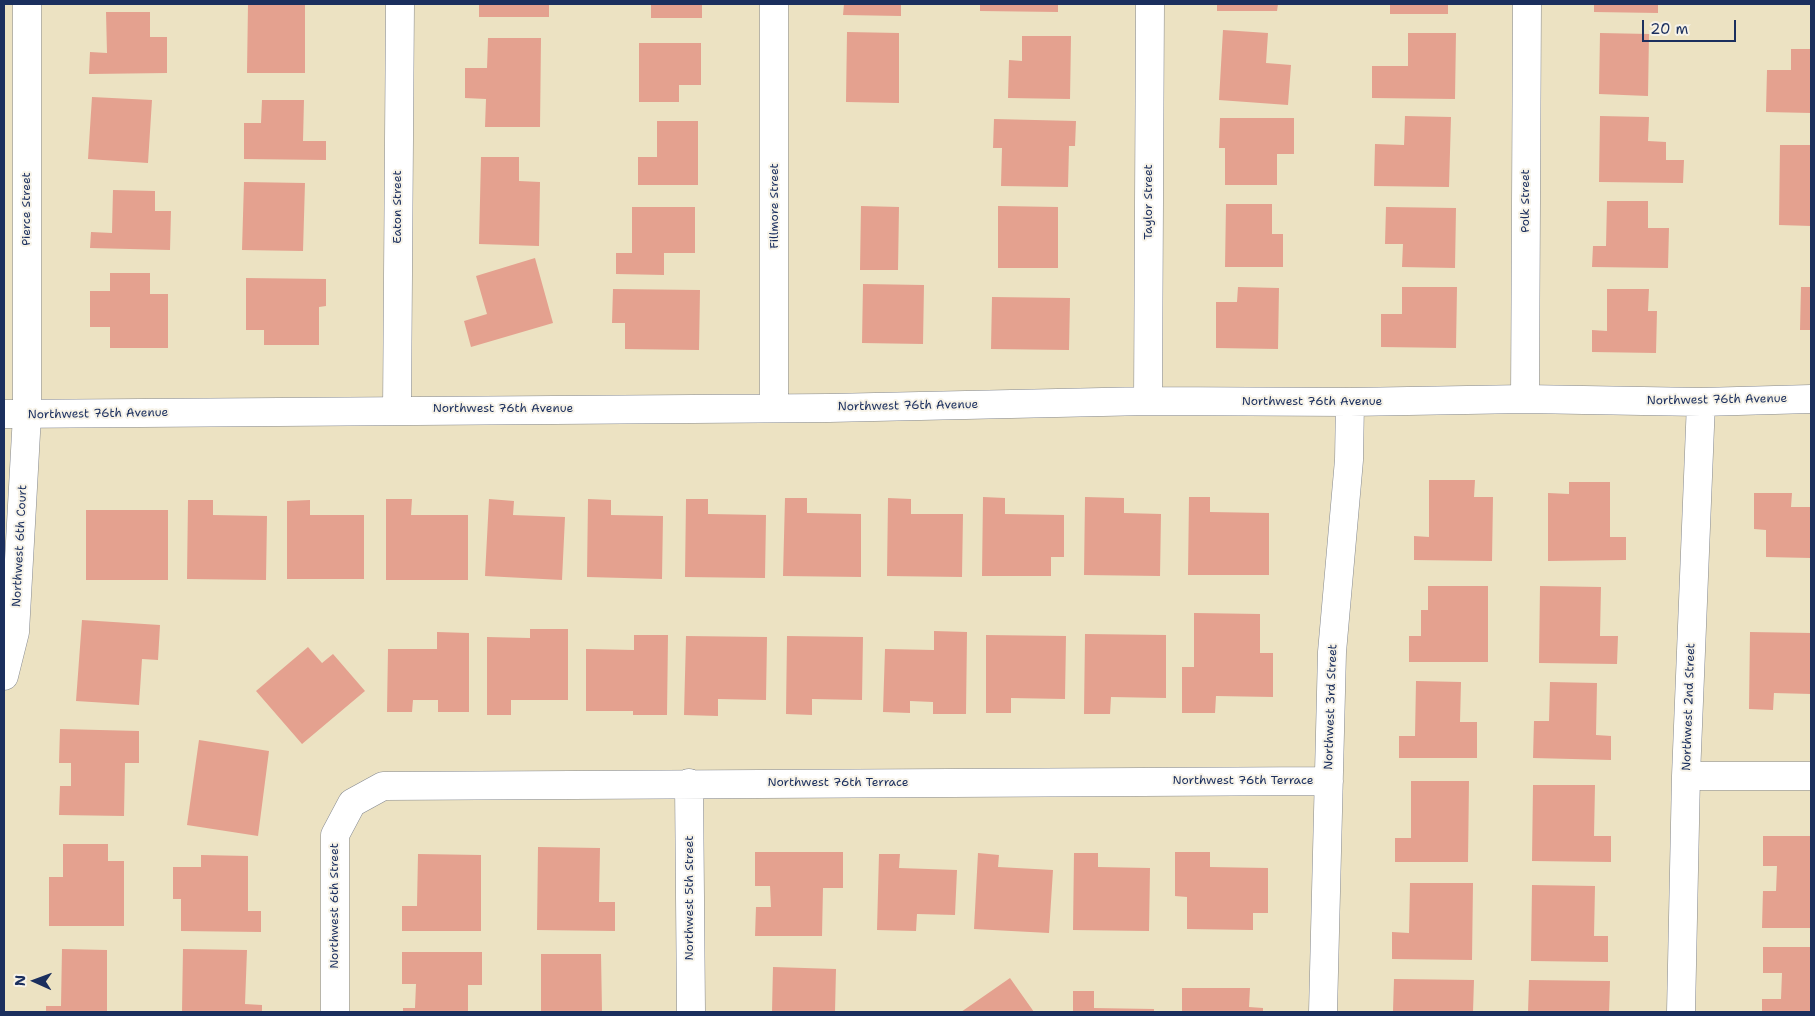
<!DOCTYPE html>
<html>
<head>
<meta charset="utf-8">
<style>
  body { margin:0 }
  #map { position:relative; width:1815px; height:1016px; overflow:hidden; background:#ece2c2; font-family:"Shantell Sans",sans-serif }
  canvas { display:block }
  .frame { position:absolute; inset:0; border:5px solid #1b2f5e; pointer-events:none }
  .north { position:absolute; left:10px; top:956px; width:50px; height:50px; -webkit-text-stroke:4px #f7f3e8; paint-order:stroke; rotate:272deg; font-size:14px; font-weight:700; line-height:20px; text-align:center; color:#1b2f5e }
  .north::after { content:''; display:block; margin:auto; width:18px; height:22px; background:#1b2f5e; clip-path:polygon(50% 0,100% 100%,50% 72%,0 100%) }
  .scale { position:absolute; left:1642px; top:20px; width:94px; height:22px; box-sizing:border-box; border:2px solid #1b2f5e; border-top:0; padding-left:6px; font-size:15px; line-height:18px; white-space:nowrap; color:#1b2f5e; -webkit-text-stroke:4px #f7f3e8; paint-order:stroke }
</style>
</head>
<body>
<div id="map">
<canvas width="1815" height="1016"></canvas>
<div class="frame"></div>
<div class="north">N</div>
<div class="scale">20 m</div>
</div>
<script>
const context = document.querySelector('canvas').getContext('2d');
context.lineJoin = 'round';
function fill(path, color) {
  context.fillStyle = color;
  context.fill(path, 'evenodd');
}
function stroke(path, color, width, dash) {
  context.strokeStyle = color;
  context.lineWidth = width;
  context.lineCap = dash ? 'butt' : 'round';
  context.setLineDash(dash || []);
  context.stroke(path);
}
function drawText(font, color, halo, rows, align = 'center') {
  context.font = font + ' "Shantell Sans",sans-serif';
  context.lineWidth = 4;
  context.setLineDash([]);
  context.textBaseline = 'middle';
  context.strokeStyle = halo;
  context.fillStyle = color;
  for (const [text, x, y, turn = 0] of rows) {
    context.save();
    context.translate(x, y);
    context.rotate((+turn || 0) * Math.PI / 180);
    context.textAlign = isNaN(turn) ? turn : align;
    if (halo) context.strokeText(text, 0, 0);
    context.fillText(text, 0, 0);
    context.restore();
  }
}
fill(new Path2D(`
  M248,4H305V73H247Z
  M479,4H549V17H479Z
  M651,4H702V18H651Z
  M844,4H901V16L843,15Z
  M980,4H1058V12L980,11Z
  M1217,4H1278L1277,11H1217Z
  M1390,4H1448V14H1390Z
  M1594,4H1658V13L1594,12Z
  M106,12H150V37H167V73L89,74L90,52L107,53Z
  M1223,30L1268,33L1266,63L1291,65L1288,105L1219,100Z
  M847,32L899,33V103L846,102Z
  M1408,33H1456L1455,99L1372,98V66H1408Z
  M1600,33L1649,34L1648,96L1599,94Z
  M1022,36H1071L1070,99L1008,98L1009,60L1022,61Z
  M488,38H541L540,127H485L486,99L465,98V68H487Z
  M639,43H701V85H679V102H639Z
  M1791,49H1811V113L1766,112L1767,70H1791Z
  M92,97L152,100L148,163L88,159Z
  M262,100H304L303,141H326V160L244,159V123H261Z
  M1405,116L1451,117L1449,187L1374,186L1375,144L1404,145Z
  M1600,116L1649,117L1648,141L1666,142V160H1684L1683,183L1599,182Z
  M1220,118H1294V154H1277V185H1225V148H1219Z
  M994,119L1076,121L1075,146H1069L1068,187L1001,186L1002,148H993Z
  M657,121H698V185H638V157H657Z
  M1780,145H1811V226L1779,225Z
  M481,157H519V181L540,182L539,246L479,244Z
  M244,182L305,183L303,251L242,250Z
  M113,190L155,191V211H171L170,250L90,248L91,232L112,233Z
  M1607,201H1648V228H1669L1668,268L1592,267L1593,246H1606Z
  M1226,204H1272V234H1283V267H1225Z
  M861,206L899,207L898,270H860Z
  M998,206L1058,207V268H998Z
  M632,207H695V253H664V275L616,274V253H632Z
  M1386,207L1456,208L1455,268L1402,267L1403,244H1385Z
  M535,258L553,323L471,347L464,321L487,314L476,276Z
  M110,273H150V294H168V348H110V327H90V291H110Z
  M246,278L326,279V306L319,307V345H264V330H246Z
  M863,284L924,285L923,344L862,343Z
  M1238,287L1279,288L1278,349L1216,348V302H1237Z
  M1402,287H1457L1456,348L1381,347V314H1402Z
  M1801,287H1811V330H1800Z
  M613,289L700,290L699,350L625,349V323H612Z
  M1607,289H1649L1648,311H1657L1656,353L1592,352V330L1607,331Z
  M992,297L1070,298L1069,350L991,349Z
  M1429,480H1475L1474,497H1493L1492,561L1414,560V536L1429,537Z
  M1569,482H1610V537H1626V560L1548,561V493L1569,494Z
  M1754,493H1792L1791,507H1811V558L1766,557V530L1754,529Z
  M983,497L1005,498V514L1064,515V557H1051V576H982Z
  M1085,497L1124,498V513L1161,514L1160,576L1084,575Z
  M1189,497H1210V512L1269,513V575H1188Z
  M785,498H807V513L861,514V577L783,576Z
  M888,498L911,499V514H963L962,577L887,576Z
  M386,499H412L411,515H468V580H386Z
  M489,499L514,501L513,515L565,517L562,580L485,576Z
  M588,499L611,500V515L663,516L662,579L587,577Z
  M686,499H708V514L766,515L765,578L685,577Z
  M188,500H213V515L267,516L266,580L187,579Z
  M310,500V515H364V579H287V501Z
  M86,510H168V580H86Z
  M1428,586H1488V662H1409V636H1421V610H1428Z
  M1540,586L1601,587L1600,636H1618L1617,664L1539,663Z
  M1194,613L1260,614V653H1273V697L1216,696L1215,713H1182V667H1194Z
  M82,620L160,625L158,660L142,659L139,705L76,701Z
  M530,629H568V700H511V715H487V637L530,638Z
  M934,631L967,632L966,714H933V702L910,701V713L883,712L885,649L934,650Z
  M437,632L469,633V712H438V700H413L412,712H387L388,649H437Z
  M1750,632L1811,633V694L1774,693L1773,710L1749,709Z
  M1085,634L1166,635V698L1111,697L1110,714H1084Z
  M634,635H668L667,715H633V711H586V649L634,650Z
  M986,635L1066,636L1065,699L1011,698V713H986Z
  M686,636L767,637L766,700L718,699V716L684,715Z
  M787,636L863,637L862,700L812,699V715L786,714Z
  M308,647L322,663L333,654L365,691L302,744L256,691Z
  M1416,681L1461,682L1460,722H1477V758H1399V736H1415Z
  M1550,682L1597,683L1596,735L1611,736V760L1533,758L1534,721H1549Z
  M60,729L139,731V763H125L124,816L59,815L60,786H71V763H59Z
  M199,740L269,751L258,836L187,825Z
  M1411,781H1469L1468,862H1395V838H1411Z
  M1533,785H1595L1594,836H1611V862L1532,861Z
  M1763,836H1811V928H1762L1763,891H1776L1777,866H1763Z
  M63,844H108V861H124V926H49V877H63Z
  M538,847L600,848L599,902H615V931L537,930Z
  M755,852H843V888H823L822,936H755L756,907H771L770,886H755Z
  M1175,852H1210V867L1268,868V913H1253V930L1187,929V897L1175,896Z
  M978,853L999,855L998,867L1053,870L1049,933L974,929Z
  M1074,853H1098V867L1150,868L1149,931L1073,930Z
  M418,854L481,855V931H402V906H417Z
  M879,854H900L899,868L957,870L955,915L917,914L916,931L877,930Z
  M201,855L248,856V911H261V932L181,931V899H173V867H201Z
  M1410,883H1473L1472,960L1392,959V932L1409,933Z
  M1532,885L1595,886L1594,936H1608V962L1531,961Z
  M1763,947H1811V1012H1762V999H1781L1782,973H1763Z
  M62,949L107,950V1012H46V1006H61Z
  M183,949L247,950L245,1004L262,1005V1012H182Z
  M402,952H482V985H468V1012H403V1008H415L416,984H402Z
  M541,954H601L602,1012H541Z
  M773,967L836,969L835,1012H772Z
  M1010,978L1034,1012H961Z
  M1394,979L1474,980L1473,1012L1393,1011Z
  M1529,980L1610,981L1609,1012H1528Z
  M1182,988H1250L1249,1007L1263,1008V1012H1182Z
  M1073,991H1094V1008L1154,1009V1012H1073Z`), '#e4a18f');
const minor = new Path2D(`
  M1525,399L1527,4
  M1148,401L1150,4
  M774,408V4
  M397,410L400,4
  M4,414L829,408L1148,401L1350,402L1525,399L1701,402L1811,399
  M4,676L15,632L27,415V4
  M1686,776H1811
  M689,783L691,1012
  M335,1012V835L352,803L383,786L1329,781
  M1323,1012L1332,652L1349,460L1350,402
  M1681,1012L1686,776L1701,402`);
stroke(minor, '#848890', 29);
stroke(minor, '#fff', 28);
drawText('12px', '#1b2f5e', '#f7f3e8', [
  ["Polk Street",1526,201,-90],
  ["Taylor Street",1149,202,-90],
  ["Fillmore Street",775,206,-90],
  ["Eaton Street",398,207,-90],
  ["Pierce Street",27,209,-90],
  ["Northwest 76th Avenue",1717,400,-1],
  ["Northwest 76th Avenue",1312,402],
  ["Northwest 76th Avenue",908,406,-1],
  ["Northwest 76th Avenue",503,409],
  ["Northwest 76th Avenue",98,414,-1],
  ["Northwest 6th Court",20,546,-87],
  ["Northwest 3rd Street",1331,707,-88],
  ["Northwest 2nd Street",1689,707,-88],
  ["Northwest 76th Terrace",1243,781],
  ["Northwest 76th Terrace",838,783],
  ["Northwest 5th Street",690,898,-90],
  ["Northwest 6th Street",335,906,-90]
]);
</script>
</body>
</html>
